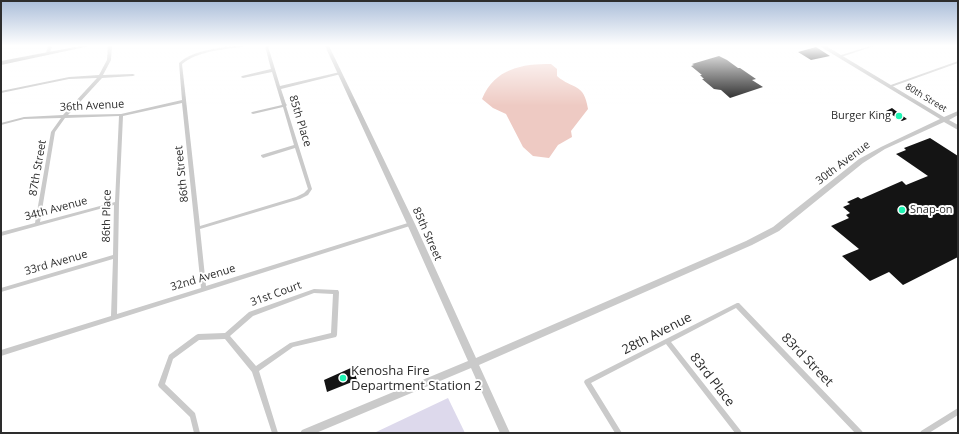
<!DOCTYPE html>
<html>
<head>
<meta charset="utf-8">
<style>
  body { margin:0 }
  #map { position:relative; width:959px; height:434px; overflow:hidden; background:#fff; font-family:"Open Sans",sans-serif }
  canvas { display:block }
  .frame { position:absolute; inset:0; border:2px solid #2d2d2d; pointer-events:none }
</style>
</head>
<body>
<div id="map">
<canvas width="959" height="434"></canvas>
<div class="frame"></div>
</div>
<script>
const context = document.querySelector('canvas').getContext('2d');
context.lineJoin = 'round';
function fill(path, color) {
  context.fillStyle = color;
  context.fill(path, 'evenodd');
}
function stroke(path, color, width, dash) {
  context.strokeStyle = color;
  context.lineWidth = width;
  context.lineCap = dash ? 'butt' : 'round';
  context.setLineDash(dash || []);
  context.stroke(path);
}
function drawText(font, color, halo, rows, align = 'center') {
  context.font = font + ' "Open Sans",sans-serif';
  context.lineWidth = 4;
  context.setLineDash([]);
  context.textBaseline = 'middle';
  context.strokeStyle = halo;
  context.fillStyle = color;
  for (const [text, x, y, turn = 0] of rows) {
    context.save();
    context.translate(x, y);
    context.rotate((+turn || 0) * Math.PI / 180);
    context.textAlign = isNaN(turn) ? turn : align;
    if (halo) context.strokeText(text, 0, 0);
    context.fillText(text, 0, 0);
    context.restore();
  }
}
fill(new Path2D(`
  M448,398L465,433H374Z`), '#ddd9ec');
fill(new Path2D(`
  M551,64L557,69V76C573,90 584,82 588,109L571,131L572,137L558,145L549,158L533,156L523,147L506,114L493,108L482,99C495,68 522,64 551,64Z`), '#eecac3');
fill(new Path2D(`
  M816,47L830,56L811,60L798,52Z
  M719,56L727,60L738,68H740L756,79L752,80L763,87L730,98L721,90L714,89L702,79H704L700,75H702L691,66L694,65L692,64Z
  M892,108L900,114L907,119L902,121L886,111Z
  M930,138L958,156V257L903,285L889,272L870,281L842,256L859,249L831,226L849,218L846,215L850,213L843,207L850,204L847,202L858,197L861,199L902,181L906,185L928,176L896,154L906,150L904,148Z
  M353,367L357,380L327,392L324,380Z`), '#141414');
fill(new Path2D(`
  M48,46H52L50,53L48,54L46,53Z
  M108,46H112L111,60L103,75L133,74L135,75L133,76L102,78L68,115L121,114L182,100L179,63C191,52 208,50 224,47C230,47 237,45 243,46L241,47C221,50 198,51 182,64L200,226L296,197L304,193L308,189L295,148L263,158L261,156V155L294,145L283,107L253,114L251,113L252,112L282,105L272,72L243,78L241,77L242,76L271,69L265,46H268L280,86L340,72L342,73L341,74L281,89L286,104L287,105L286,106L312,189L308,195L300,199L200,229L206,286L411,222L413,223L414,224L413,225L1,356V350L111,316L113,259L1,292V288L113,255L114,205L1,236V232L35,223L51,132L61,118L24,119L1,125V123L24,117L63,115L97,78L69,79L1,93V91L69,77L99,75L107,60ZM182,103L201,288L117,314L119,203L123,116ZM119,116L115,202L40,222L55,132L65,118Z
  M870,46H874L841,57L838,56Z
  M958,61V63L891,87H889L888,86Z
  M314,289L336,290H338L339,292L337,335L336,337L293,347L259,371L278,433H272L252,372L225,339L199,340L173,359L165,384L195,413L200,433H194L190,417L159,387L158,385L169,355L196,335L198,334L225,333L249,312ZM314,293L333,294L331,333L290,343L256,366L230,336L253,316Z
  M737,303H739L862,431L863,433H855L736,308L671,342L741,431L742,433H735L666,344L591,383L622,433H615L585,384L584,382L585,380Z
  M958,408V415L929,433H920L921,431Z`), '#cacaca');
fill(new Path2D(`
  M325,46H329L415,224L476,358L746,241L773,227L859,159L881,147L940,119L821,47V46H826L944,117L958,111V115L949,120L958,125V130L944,122L885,149L863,163L779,231L752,245L479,365L510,433H500L471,368L316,433H300L302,430L468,361L407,224Z`), '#cacaca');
fill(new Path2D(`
  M80,46H87L85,47L1,65V61Z`), '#b7b7b7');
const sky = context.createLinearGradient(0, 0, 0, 106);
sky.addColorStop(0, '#aabdd9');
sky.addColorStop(0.43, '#fff');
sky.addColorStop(1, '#ffffff00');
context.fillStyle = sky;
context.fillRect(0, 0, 959, 106);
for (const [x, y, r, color] of [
  [899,116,4,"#1ff4b3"],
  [902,210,4,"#1ff4b3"],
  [343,378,4,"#1ff4b3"]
]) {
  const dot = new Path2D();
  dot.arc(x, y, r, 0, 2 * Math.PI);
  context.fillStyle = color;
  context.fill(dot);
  stroke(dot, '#fff', 1.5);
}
drawText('9px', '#2d2d2d', '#fff', [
  ["80th Street",926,98,31]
]);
drawText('11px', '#2d2d2d', '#fff', [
  ["36th Avenue",92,106,-3],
  ["85th Place",300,121,73],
  ["30th Avenue",843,163,-37],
  ["87th Street",38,168,-80],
  ["86th Street",182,174,-96],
  ["34th Avenue",56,209,-15],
  ["86th Place",107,216,-89],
  ["85th Street",427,234,66],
  ["33rd Avenue",56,263,-16],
  ["32nd Avenue",203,278,-17],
  ["31st Court",276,294,-20]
]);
drawText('11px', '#2d2d2d', '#fff', [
  ["Burger King",891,116],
  ["Snap-on",910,210,"left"]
], 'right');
drawText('13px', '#2d2d2d', '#fff', [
  ["28th Avenue",657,334,-27],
  ["83rd Street",807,360,46],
  ["83rd Place",712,380,52]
]);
drawText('13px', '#2d2d2d', '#fff', [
  ["Kenosha Fire",351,371],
  ["Department Station 2",351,386]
], 'left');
</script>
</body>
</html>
